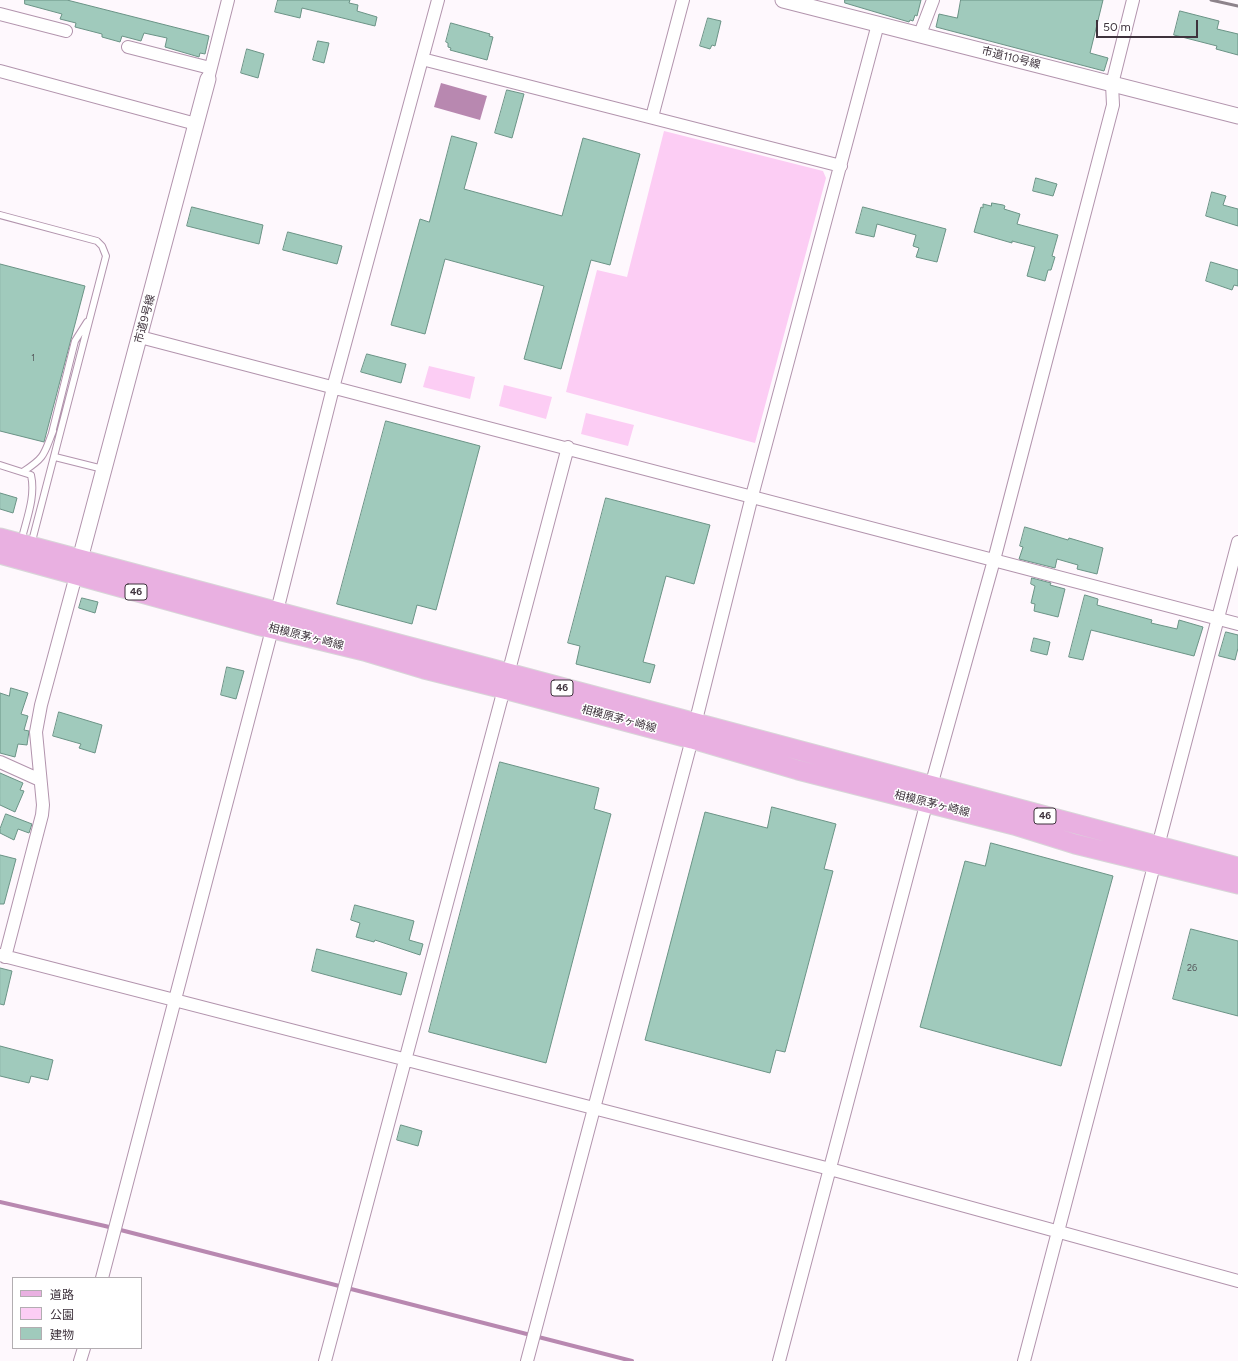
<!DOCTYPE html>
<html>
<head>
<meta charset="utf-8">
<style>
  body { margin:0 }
  #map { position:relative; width:1238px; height:1361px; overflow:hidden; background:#fef8fd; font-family:Figtree,"Noto Sans JP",sans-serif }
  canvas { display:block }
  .legend { position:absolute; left:12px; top:1277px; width:130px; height:72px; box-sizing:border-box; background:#fff; border:1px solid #b2adb1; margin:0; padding:5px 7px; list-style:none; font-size:12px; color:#3e323c }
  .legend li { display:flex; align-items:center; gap:8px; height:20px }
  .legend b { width:20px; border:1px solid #b2adb1 }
  .scale { position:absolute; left:1096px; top:20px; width:102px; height:18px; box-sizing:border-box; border:2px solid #3e323c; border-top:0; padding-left:5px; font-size:12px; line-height:14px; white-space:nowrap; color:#3e323c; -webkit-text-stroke:3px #fff; paint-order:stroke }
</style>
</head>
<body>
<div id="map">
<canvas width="1238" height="1361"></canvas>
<ul class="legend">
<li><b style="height:5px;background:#e9b0e1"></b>道路</li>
<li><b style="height:11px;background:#fccdf4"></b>公園</li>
<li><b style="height:11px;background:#a0cabc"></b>建物</li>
</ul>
<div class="scale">50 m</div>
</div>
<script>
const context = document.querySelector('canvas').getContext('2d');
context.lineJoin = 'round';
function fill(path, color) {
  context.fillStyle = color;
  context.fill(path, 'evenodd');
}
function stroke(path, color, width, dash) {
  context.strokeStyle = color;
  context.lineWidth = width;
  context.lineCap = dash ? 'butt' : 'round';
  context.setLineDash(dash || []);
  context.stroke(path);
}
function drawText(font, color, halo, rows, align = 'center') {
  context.font = font + ' Figtree,"Noto Sans JP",sans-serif';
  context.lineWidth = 3;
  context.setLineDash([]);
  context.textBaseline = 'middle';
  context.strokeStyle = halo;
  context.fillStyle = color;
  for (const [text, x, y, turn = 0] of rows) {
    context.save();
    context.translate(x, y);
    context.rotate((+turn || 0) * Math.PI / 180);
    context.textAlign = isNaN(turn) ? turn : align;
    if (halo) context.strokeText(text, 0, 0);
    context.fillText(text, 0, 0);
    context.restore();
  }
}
fill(new Path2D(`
  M664,131L823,171L826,178L755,443L566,392L597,270L627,277Z
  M429,366L475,377L470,399L423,387Z
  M504,385L552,397L546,419L499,406Z
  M586,413L634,425L628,446L581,434Z`), '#fccdf4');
fill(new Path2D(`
  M441,83L487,96L480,120L434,107Z`), '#b888b0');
stroke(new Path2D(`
  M0,1202L105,1226L632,1361`), '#b888b0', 4);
const building = new Path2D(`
  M25,0H67L209,36L205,54L200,53L199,57L165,47L167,38L144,33L141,41L122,36L120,42L102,37V34L75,27L76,23L60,19L62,14L25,4Z
  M278,0H350L349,3L358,5L357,11L377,17L375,26L302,8L300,18L275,12Z
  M845,0H921L917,16L915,15L913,21L910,20L909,22L845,3Z
  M961,0H1103L1090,53L1108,58L1104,71L936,27L939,14L957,18Z
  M1180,11L1219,21L1217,29L1238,34V55L1216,49L1217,46L1174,35Z
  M708,18L721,21L715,46L712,45L710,49L700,46Z
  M451,23L490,34L489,36L493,37L487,60L450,50L451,48L448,47V43L446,42Z
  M318,41L329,43L324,63L313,60Z
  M247,49L264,54L258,78L241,73Z
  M507,90L524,94L512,138L495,133Z
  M452,136L477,143L464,189L562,216L583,138L640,154L610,265L591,260L561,369L524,359L544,286L445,259L425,334L391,325L420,219L429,222Z
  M1036,178L1057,184L1053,196L1033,191Z
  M1212,192L1226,196L1223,205L1238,209V226L1206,216Z
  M992,203L1003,205L1005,206L1004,209L1020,214L1017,224L1058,235L1052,256L1055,257L1051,270H1048L1045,281L1027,276L1035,247L1012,241V243L974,232L981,207L983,208V204L991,206Z
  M192,207L263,225L259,244L187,226Z
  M863,207L946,229L937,262L916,257L919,248L913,246L916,235L877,224L874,237L856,233Z
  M288,232L342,246L337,264L283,250Z
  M1211,262L1238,270V286L1234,285L1232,290L1206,281Z
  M0,264L85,286L44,442L0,431Z
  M367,354L406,364L401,383L361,372Z
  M386,421L480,446L436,610L417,605L412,624L337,604Z
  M0,493L17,498L13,513L0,509Z
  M606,498L710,525L694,584L666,576L643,662L655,665L650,683L576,664L580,646L568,643Z
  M1025,527L1068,540L1069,538L1103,548L1097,574L1077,569L1078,565L1057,559L1055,568L1019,559L1023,547L1020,546Z
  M1032,578L1051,583L1050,585L1065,589L1058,617L1034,611L1035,604L1031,603L1035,586L1031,584Z
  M1085,595L1098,599L1097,605L1152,620L1151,623L1177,629L1179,620L1203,627L1194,656L1091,630L1083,660L1069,657Z
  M82,598L98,602L95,613L79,608Z
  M1226,632L1238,635V648L1235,660L1219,656Z
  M1034,638L1050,642L1047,655L1031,651Z
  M227,667L244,671L236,699L221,695Z
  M11,688L28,693L21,714L28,716L24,730L29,731L27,745L18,744L15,757L0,753V693L9,696Z
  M59,712L102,725L95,753L79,748L81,744L53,736Z
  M500,762L599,788L594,809L611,814L546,1063L429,1032Z
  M0,773L23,783L20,790L24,791L15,812L0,805Z
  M772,807L836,824L824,869L833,871L785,1052L776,1050L770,1073L645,1040L705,812L767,828Z
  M6,814L32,824L29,833L18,829L14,840L0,833V829Z
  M991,843L1113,876L1061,1066L920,1027L965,861L985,866Z
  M0,855L16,859L4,904H0Z
  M355,905L414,921L409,940L423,944L420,955L375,940L374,942L356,937L360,923L351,920Z
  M1191,929L1238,941V1016L1173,999Z
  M317,949L407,973L401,995L312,971Z
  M0,968L12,971L4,1005L0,1004Z
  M0,1046L53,1060L48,1080L31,1076L29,1083L0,1076Z
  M401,1125L422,1131L418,1146L397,1140Z`);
fill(building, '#a0cabc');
stroke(building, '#6b9386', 1);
const service = new Path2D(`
  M0,215L97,241L102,246L106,256L31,545
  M52,433L75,341L87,322
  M55,457L103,469
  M0,465L31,475C36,497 26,520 21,542
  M24,471C46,457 44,453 53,431`);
const minor = new Path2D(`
  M0,14L66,31
  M920,34L933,0
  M128,47L210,68
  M422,59L841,166
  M0,71L196,124
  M209,75L228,0
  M652,117L683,0
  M140,337L1238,624
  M508,674L568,447
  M695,724L752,496L878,24
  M0,762L40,780
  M1158,846L1238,542
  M0,955L830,1169L1238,1281
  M5,957L42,815L43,805L36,732L41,705L78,568
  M102,1278L280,599L333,388L438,0
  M80,1361L84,1348
  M325,1361L504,689
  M527,1361L692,739
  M779,1361L931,786L994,560L1113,105L1112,84L1133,0
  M1024,1361L1155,862`);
const tertiary = new Path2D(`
  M783,0L1238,116
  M80,559L208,79`);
const primary = new Path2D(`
  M0,538L1238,867
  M0,554L257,625L364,651L424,669L504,689L692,739L798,770L1014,825L1075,844L1238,884`);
stroke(service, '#b294ad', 8);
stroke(minor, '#b294ad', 14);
stroke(tertiary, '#b294ad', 17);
stroke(primary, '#d8d6d8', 21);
stroke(service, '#fff', 6);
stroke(minor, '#fff', 12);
stroke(tertiary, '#fff', 15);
stroke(primary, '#e9b0e1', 19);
stroke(new Path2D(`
  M1211,0L1238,6`), '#8d838b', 3);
drawText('9px', '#56585c', null, [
  ["1",33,358],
  ["26",1192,968]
]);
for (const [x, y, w] of [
  [136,592,22],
  [562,688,22],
  [1045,816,22]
]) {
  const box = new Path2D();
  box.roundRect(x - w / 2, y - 8, w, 16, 3);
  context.fillStyle = '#fff';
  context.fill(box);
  stroke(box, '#3e323c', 1);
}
drawText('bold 10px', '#3e323c', null, [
  ["46",136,592],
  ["46",562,688],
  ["46",1045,816]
]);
drawText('11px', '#3e323c', '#fff', [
  ["市道110号線",1011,58,14],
  ["市道9号線",145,319,-75],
  ["相模原茅ヶ崎線",306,637,14],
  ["相模原茅ヶ崎線",619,719,15],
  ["相模原茅ヶ崎線",932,804,14]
]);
</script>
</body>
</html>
